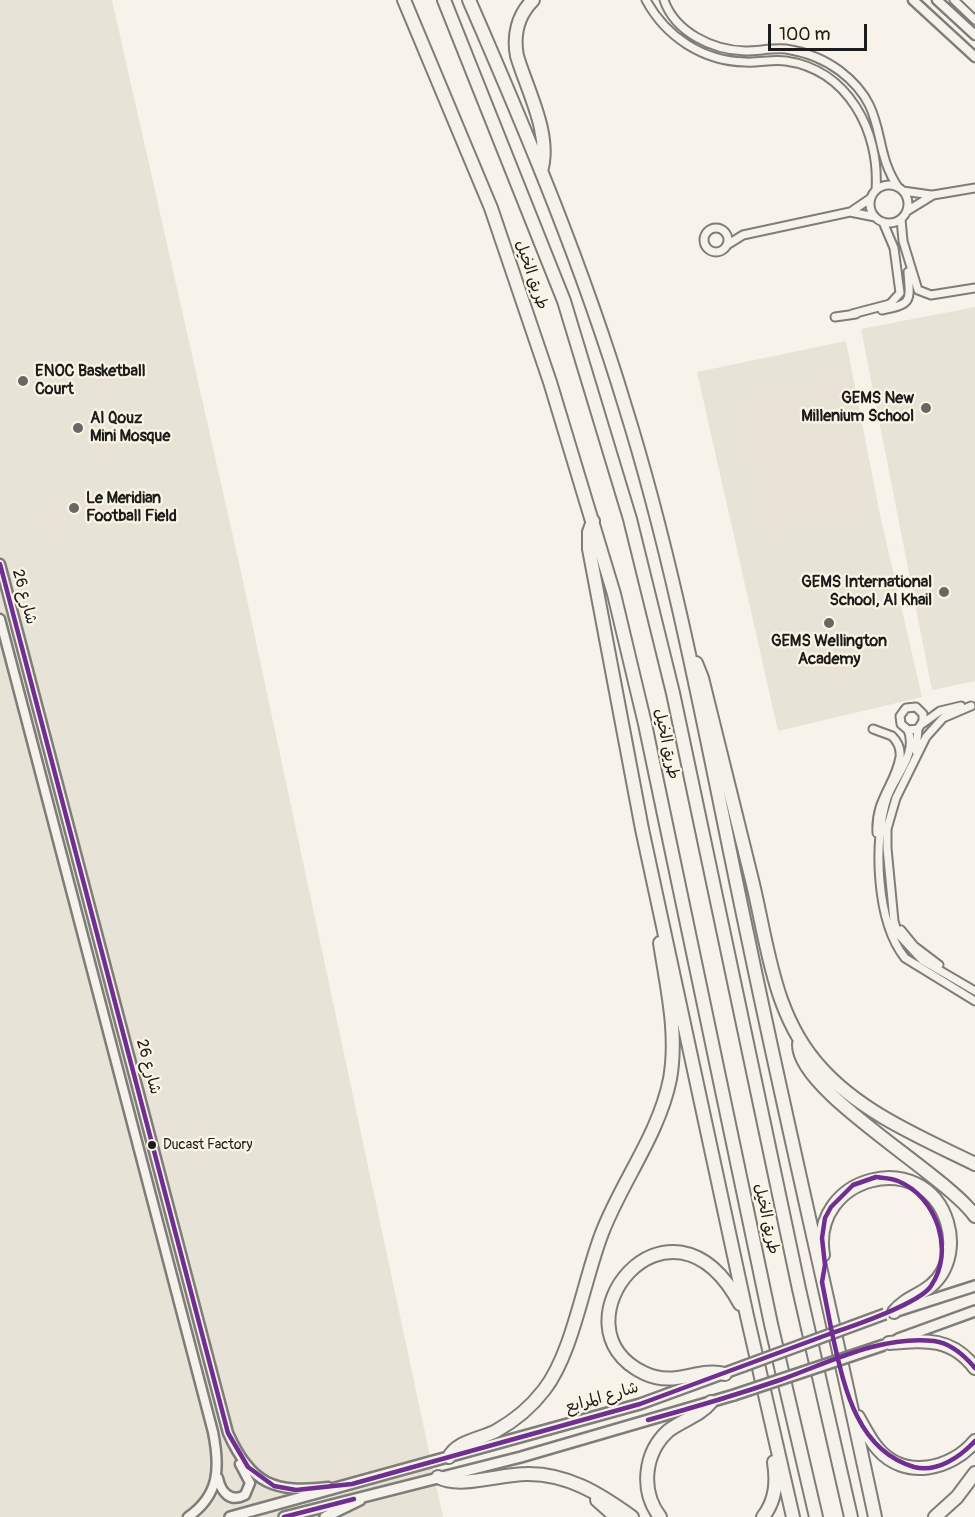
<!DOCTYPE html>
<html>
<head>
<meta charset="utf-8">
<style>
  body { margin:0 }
  #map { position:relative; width:975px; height:1517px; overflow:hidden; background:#f7f3ea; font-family:Pangolin,sans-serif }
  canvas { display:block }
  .scale { position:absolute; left:768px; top:24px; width:99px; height:27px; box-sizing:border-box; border:3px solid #1c1c1c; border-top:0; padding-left:8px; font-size:18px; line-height:21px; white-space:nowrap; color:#1c1c1c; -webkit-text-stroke:4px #fcf5e5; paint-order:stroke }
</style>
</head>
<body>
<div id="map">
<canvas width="975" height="1517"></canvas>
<div class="scale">100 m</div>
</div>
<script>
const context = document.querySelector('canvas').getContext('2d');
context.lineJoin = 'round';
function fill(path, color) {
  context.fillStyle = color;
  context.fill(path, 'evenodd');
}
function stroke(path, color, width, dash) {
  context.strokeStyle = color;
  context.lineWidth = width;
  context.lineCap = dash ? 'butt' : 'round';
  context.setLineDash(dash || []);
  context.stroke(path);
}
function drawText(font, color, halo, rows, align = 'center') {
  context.font = font + ' Pangolin,"Playpen Sans Arabic",sans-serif';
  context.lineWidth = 4.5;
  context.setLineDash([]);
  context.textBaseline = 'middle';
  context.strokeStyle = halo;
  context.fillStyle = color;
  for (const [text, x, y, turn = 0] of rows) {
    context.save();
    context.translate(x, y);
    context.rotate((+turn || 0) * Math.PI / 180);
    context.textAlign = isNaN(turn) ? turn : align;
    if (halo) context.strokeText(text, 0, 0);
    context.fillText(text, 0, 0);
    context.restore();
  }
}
fill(new Path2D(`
  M0,0H112L243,581L443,1517H0Z
  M975,307V681L932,690L861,329Z
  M846,341L880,515L922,697L778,731L697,372Z`), '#e8e3d7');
fill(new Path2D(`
  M60,322L65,348L42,339L0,350V339Z
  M30,359L36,394L17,396L8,369L0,372V366Z
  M846,382L872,505L770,527L742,405Z
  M99,488L105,511L49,526L44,505Z`), '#e8e2d7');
const minor = new Path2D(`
  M646,0C666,37 703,61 745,62C759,63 772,59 786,61C848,70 880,131 876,190
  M664,0C675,32 712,50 745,51C758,51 772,48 786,49C805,52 824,59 840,71C890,109 870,146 898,187
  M954,0L975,20
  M870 204a19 19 0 1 1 38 0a19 19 0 1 1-38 0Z
  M903,191L931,195
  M852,211L871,198
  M907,211L933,195L975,188
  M901,219L903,241L918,290L931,295L975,288
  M704 240a12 12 0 1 1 24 0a12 12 0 1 1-24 0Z
  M727,245L743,235L850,212L875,217
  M882,310C913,304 910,301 908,272
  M852,314L890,304L900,293L894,248L883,222
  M835,317L856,314
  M971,706L943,718L926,737L896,798L887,829V848L894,921L898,934L922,960L975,991
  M922,724L940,711L961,706
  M873,729L892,736C898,742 901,749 900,757C895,786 875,799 877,833
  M908,730C918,754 894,777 887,798C873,841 876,922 905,958L975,1001
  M916,751L918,729L923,721V714L916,707L906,708L900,716L901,724L908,730L918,729
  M901,930L914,946L939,965`);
const tertiary = new Path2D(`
  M913,0L975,57
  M937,0L975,35
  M0,564L228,1433C251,1485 275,1493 328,1487
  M0,619L213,1432C220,1467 220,1495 188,1517
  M218,1478C221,1492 230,1503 245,1495L250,1483L240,1464`);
const secondary = new Path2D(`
  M897,1311L975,1286
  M898,1339L975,1311
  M230,1517L640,1404L744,1366
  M284,1517L521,1457L734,1395
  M325,1517L360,1500`);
const motorway = new Path2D(`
  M404,0L491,208L550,382L614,594L645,724L771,1324L816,1517
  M444,0L564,301L630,519L673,693L799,1289L851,1517
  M469,0C527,133 583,267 625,406C679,579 710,760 748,938C788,1131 834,1323 875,1517
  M533,0C518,15 513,35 517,56C527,90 552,135 541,171
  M593,521L589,532V549L642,829L747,1316L793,1517
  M696,663L702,678C718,744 735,810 751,876C768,943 772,1016 822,1069C862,1113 922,1138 975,1164
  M799,1044C797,1091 944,1173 975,1216
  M823,1255C810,1175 924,1147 947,1222C952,1238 951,1256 943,1271C930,1295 908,1294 894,1312
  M889,1343C925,1340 951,1337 975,1368
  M725,1374C697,1367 675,1388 644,1373C548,1327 669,1172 740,1304
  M858,1417C864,1428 870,1440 878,1449C905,1480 951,1470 975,1441
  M449,1457C457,1441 481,1439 496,1431C514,1421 531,1407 544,1390C573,1353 584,1279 602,1233C622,1181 659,1134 670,1079C678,1034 667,988 660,943
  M438,1477C460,1489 500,1474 526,1474C567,1473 600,1494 632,1517
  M597,1500L616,1517
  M660,1517C640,1491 644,1453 668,1431C682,1420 700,1416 711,1402
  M763,1517C776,1500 777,1482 774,1462
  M935,1517L957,1497L975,1473`);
stroke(minor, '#7f7d79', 11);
stroke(tertiary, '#7f7d79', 13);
stroke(secondary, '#7f7d79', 14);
stroke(motorway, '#7f7d79', 16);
stroke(minor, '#f5f2ec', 7);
stroke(tertiary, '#f5f2ec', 8);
stroke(secondary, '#f5f2ec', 9);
stroke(motorway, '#f5f2ec', 12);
const secondaryBridge = new Path2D(`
  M744,1366L885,1314
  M734,1395L884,1345`);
stroke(secondaryBridge, '#7f7d79', 14, []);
stroke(secondaryBridge, '#f5f2ec', 9);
stroke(new Path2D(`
  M0,564L228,1433L248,1467L274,1486L296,1490L352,1484L640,1404L832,1333
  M876,1177C883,1178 892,1178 898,1181C937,1197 955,1251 931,1286C920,1303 853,1326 832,1333L822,1282L825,1265L822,1238L825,1218L831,1207L853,1185Z
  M832,1333C844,1386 856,1450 914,1467C937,1473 960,1457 975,1441
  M648,1420C692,1408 736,1395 780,1380C828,1363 881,1335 934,1341C951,1343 964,1355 975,1368
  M284,1517L354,1499`), '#6f2e90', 4.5);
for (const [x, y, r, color] of [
  [23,381,6,"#696764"],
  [926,408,6,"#696764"],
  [78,428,6,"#696764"],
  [74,508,6,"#696764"],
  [944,592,6,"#696764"],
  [829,623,6,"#696764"],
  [152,1145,5,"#1c1c1c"]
]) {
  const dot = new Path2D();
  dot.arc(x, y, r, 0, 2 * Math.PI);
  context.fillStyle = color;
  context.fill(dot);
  stroke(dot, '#fcf5e5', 2);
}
drawText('14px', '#1c1c1c', '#fcf5e5', [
  ["Ducast Factory",163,1145]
], 'left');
drawText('16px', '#1c1c1c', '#fcf5e5', [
  ["طريق الخيل",531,275,71],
  ["شارع 26",24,597,75],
  ["طريق الخيل",666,744,78],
  ["شارع 26",148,1067,75],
  ["طريق الخيل",766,1219,78],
  ["شارع المرابع",602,1398,-16]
]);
drawText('bold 16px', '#1c1c1c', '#fcf5e5', [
  ["ENOC Basketball",35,372],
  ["Court",35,390],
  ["GEMS New",914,399,"right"],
  ["Millenium School",914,417,"right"],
  ["Al Qouz",90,419],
  ["Mini Mosque",90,437],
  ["Le Meridian",86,499],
  ["Football Field",86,517],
  ["GEMS International",932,583,"right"],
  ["School, Al Khail",932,601,"right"],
  ["GEMS Wellington",829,642,"center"],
  ["Academy",829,660,"center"]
], 'left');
</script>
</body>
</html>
